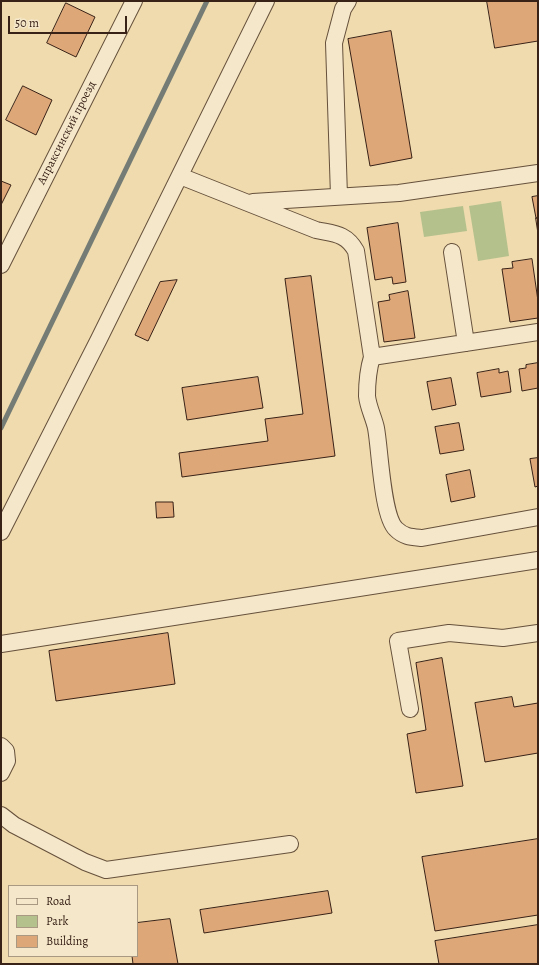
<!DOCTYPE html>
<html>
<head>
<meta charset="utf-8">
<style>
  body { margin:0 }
  #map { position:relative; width:539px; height:965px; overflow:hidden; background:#efdbad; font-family:Alegreya,serif }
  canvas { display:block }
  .frame { position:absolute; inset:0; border:2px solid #382117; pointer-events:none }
  .legend { position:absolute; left:8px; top:885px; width:130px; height:72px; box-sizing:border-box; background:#f5e8ca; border:1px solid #a99882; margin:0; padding:5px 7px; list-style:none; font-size:12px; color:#382117 }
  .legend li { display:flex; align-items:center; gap:8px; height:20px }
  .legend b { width:20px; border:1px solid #a99882 }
  .scale { position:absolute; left:8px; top:16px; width:119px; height:18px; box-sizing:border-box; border:2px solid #382117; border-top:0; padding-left:5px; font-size:12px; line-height:14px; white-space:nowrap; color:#382117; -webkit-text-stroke:3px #f5e8ca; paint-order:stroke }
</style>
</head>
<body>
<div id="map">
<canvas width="539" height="965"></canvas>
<div class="frame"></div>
<ul class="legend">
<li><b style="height:5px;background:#f5e8ca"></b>Road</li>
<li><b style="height:11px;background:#b5c18d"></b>Park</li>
<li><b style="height:11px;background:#dea778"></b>Building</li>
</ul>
<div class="scale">50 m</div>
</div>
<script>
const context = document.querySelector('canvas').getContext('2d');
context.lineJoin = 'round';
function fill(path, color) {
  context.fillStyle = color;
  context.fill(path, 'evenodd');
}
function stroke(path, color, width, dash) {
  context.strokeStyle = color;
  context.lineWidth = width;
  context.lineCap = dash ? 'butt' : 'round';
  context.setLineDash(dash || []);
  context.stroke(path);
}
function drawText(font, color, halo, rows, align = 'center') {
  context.font = font + ' Alegreya,serif';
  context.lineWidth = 3;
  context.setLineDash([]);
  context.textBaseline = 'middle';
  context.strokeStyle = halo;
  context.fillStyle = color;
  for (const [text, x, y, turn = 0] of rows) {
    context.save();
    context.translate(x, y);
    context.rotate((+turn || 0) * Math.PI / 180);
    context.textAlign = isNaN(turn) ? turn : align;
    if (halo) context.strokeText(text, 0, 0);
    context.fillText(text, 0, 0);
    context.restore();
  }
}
fill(new Path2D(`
  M501,201L509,256L478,261L469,206Z
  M463,206L467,231L424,237L420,212Z`), '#b5c18d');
stroke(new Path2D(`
  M1,428L207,1`), '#757c75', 5);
const building = new Path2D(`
  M487,1H538V41L495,48Z
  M66,3L95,17L76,57L47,43Z
  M391,31L412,158L370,166L348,39Z
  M23,86L52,100L36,135L6,120Z
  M1,181L11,185L1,205Z
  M538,196V218H536L532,197Z
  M536,218H538V233Z
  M398,223L406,282L393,284L392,277L375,280L367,228Z
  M532,259L538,301V318L510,322L502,269L513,268L512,262Z
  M311,276L335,456L182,477L179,453L268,441L265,419L303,414L285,279Z
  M177,280L148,341L135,335L160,282Z
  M408,291L415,338L384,342L378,302L390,300L389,295Z
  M538,363V388L522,391L519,369L526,368V365Z
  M499,369V373L508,371L511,392L481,397L477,373Z
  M258,377L263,408L187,420L182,388Z
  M451,378L456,405L432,410L427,382Z
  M459,423L464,450L440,454L435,427Z
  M538,458V486L535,487L530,459Z
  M470,470L475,497L451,502L446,475Z
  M156,502H173L174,517L157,518Z
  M168,633L175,684L56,701L49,651Z
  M442,658L463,786L416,793L407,734L426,730L416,663Z
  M512,697L514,707L538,703V753L485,762L475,703Z
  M538,839V915L435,931L422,857Z
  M328,891L332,913L204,933L200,910Z
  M170,919L178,964H133L132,956H137V923Z
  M538,925V964H439L435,941Z`);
fill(building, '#dea778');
stroke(building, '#382117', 1);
const minor = new Path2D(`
  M180,176L316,230C334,234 346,233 356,251L372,357C368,370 367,382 367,396C368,407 374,418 376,428C380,449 382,516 396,529C404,537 412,537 422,538L538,517
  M339,196L334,43L343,9L348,1
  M253,202L399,193L538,173
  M452,252L466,343
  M1,265L134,1
  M372,357L538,332
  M1,532L99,339L266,1
  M1,644L538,560
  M410,709L398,641L449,633L503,638L538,633
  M1,746L6,751L7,761L1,773
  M1,815L14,825L85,862L106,870L290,844`);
stroke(minor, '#66503c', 18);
stroke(minor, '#f5e8ca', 16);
drawText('12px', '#382117', '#f5e8ca', [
  ["Апраксинский проезд",67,133,-63]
]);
</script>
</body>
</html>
